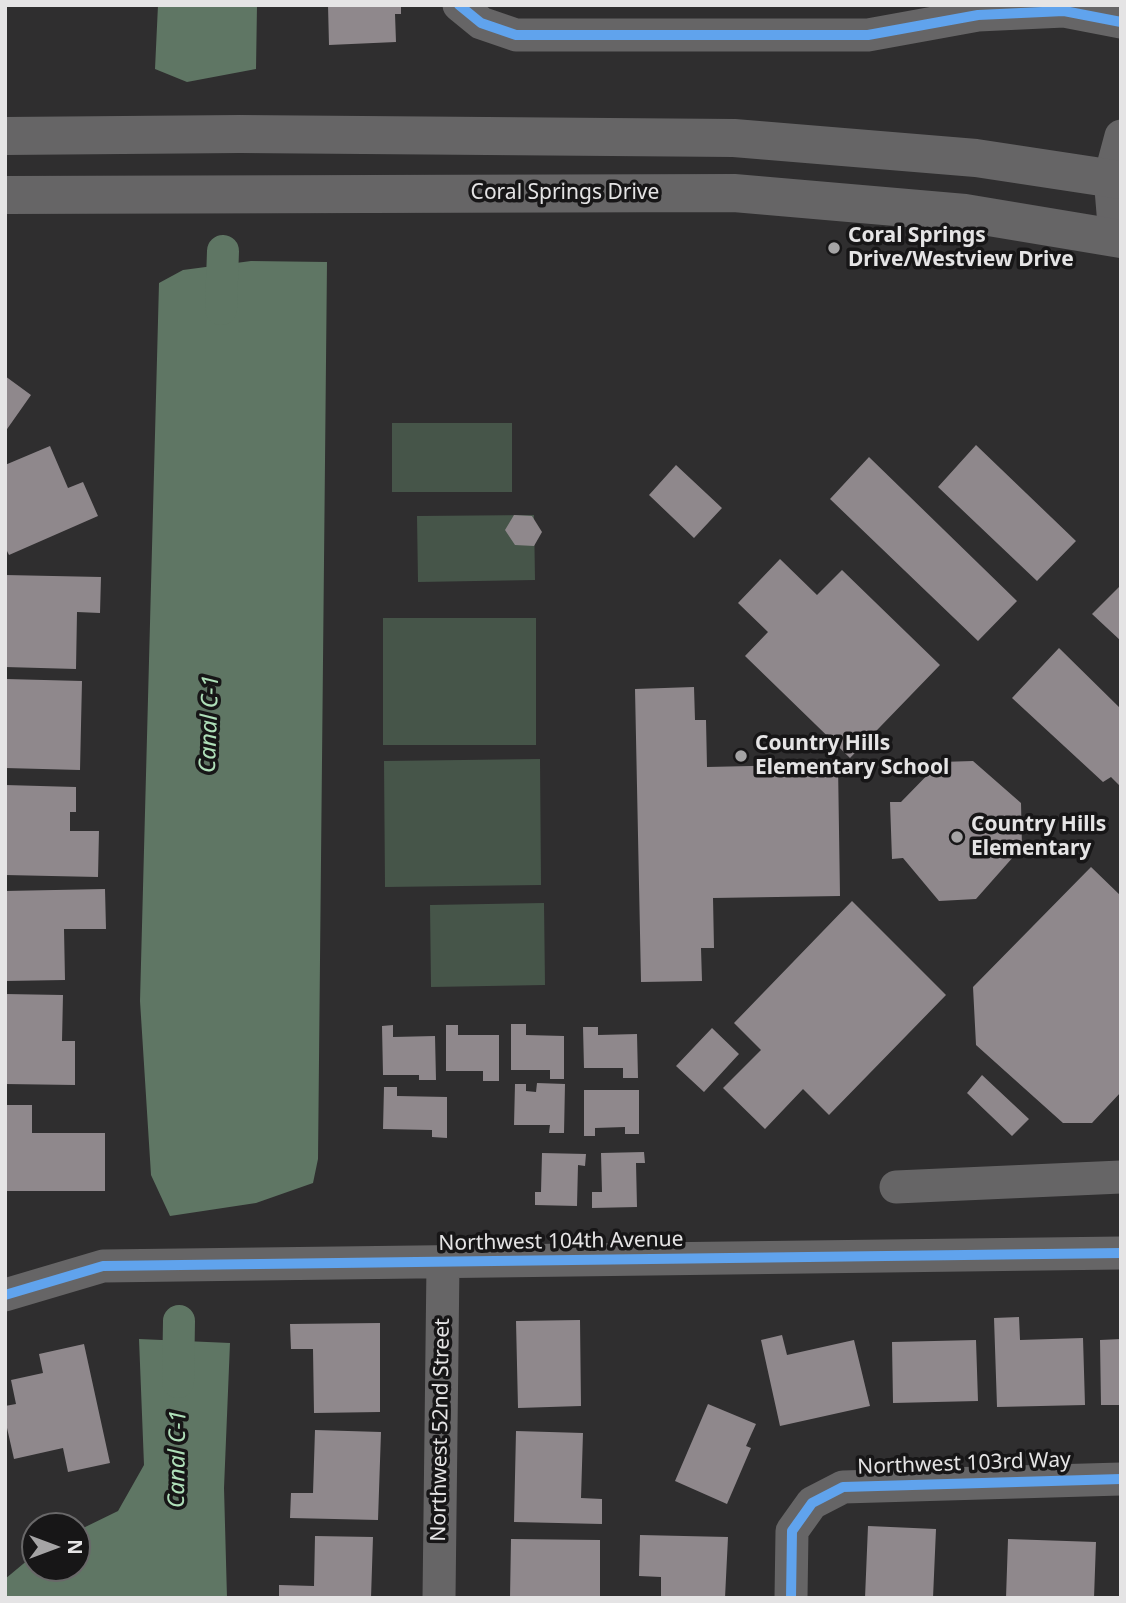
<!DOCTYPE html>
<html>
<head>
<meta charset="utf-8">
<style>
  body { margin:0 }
  #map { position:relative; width:1126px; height:1603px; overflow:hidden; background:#2f2e2f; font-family:"Noto Sans",sans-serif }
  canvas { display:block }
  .frame { position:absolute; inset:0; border:7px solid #e5e4e5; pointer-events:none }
  .north { position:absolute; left:21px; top:1512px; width:70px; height:70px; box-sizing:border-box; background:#171617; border:2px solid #696869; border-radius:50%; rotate:90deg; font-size:19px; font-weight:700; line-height:28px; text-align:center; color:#e5e4e5 }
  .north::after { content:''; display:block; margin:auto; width:24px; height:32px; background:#a5a4a5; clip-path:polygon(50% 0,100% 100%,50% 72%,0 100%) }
</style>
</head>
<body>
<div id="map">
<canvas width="1126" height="1603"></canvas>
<div class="frame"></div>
<div class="north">N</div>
</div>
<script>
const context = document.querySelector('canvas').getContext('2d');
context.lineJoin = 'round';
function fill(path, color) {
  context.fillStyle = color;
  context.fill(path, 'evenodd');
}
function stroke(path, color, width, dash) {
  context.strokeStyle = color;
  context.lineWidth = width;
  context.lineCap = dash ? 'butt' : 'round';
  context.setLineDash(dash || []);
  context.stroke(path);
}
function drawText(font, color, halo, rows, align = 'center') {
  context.font = font + ' "Noto Sans",sans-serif';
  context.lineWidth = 7;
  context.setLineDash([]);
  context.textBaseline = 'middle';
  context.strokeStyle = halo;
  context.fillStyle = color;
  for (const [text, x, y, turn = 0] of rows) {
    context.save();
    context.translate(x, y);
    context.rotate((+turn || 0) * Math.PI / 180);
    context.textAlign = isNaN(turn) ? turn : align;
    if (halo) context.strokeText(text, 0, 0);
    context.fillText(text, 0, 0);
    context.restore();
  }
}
fill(new Path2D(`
  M392,423H512V492H392Z
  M534,515L535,580L418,582L417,516Z
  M383,618H536V745H383Z
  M540,759L541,885L385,887L384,761Z
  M544,903L545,985L431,987L430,905Z`), '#465549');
fill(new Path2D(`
  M158,5H257L256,69L187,82L155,69Z
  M251,261L327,262L318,1159L313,1183L256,1203L170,1216L151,1175L140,1001L159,283L183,270Z
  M139,1339L230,1343L224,1488L227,1598H5V1579L35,1554V1568H77V1531L118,1511L144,1465Z`), '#5f7664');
stroke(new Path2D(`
  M221,309L223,251
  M178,1382L179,1321`), '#5f7664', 32);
fill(new Path2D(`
  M328,5H401V14H395L396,42L329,45Z
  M5,376L31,395L5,432Z
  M976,445L1076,541L1037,581L938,487Z
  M50,446L68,488L83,482L98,516L9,555L5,547V465Z
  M869,457L1017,601L978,641L830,499Z
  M676,465L722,508L694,538L649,495Z
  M514,515L532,516L542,532L534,546L515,545L505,530Z
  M780,559L817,595L842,570L940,665L850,758L745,656L768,632L738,603Z
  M5,575L101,577L100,613L77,612L76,669L5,667Z
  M1121,585V641L1092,614Z
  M1059,648L1121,709V787L1111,777L1103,782L1012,698Z
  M6,679L82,681L80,770L5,768Z
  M694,687L695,720H706L707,767L838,764L840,896L713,898L714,948H701L702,981L641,982L635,689Z
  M973,761L1021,803L1022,847L976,899L939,901L903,858L892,859L890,802H901L940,762Z
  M5,785L76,787V812H70V831H99L98,877L5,875Z
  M1091,867L1121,896V1092L1092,1123H1063L976,1045L973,987Z
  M105,889L106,929H64L65,980L5,981V891Z
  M852,901L946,995L829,1115L803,1089L765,1129L723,1088L761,1050L734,1023Z
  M5,994L63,995L62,1041H75V1085L5,1084Z
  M511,1024H526V1035L564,1036V1079H550V1070H511Z
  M393,1025V1037L435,1036L436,1080H419V1075H383L382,1026Z
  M446,1025H458V1035H499V1081H483V1071H446Z
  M583,1027H598V1035L637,1034L638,1078H623V1068H584Z
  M712,1028L739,1054L704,1092L676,1066Z
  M982,1075L1029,1119L1012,1136L967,1093Z
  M537,1083L565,1084L564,1133H549L550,1125H514L515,1084H526V1091L536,1092Z
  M384,1087H397V1096L447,1097V1138L432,1137V1130L383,1129Z
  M584,1090H639V1134H625V1127L595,1128V1136H584Z
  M5,1105H32V1133H105V1191H5Z
  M644,1152L645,1163H636L637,1207L592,1208V1192H602L601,1153Z
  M542,1153L586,1154L585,1166L578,1165L577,1206L535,1205V1192H541Z
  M1019,1317L1020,1340L1083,1338L1085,1405L997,1407L994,1318Z
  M580,1320L581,1406L518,1408L516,1321Z
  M380,1323V1412L314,1413L313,1349H291L290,1324Z
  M782,1335L787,1355L854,1340L870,1406L780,1426L761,1340Z
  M1121,1339V1405H1101L1100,1340Z
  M976,1340L978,1401L893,1403L892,1342Z
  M84,1344L110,1463L68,1472L63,1448L14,1459L5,1419V1406L16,1404L11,1380L43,1373L39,1354Z
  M708,1404L756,1424L746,1446L751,1448L727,1504L675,1481Z
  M315,1430L381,1432L378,1520L290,1518L291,1493H313Z
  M516,1431L583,1433L581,1498L602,1499V1524L514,1522Z
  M868,1526L936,1529L933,1598H865Z
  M640,1535L728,1537L725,1598H661V1577L639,1576Z
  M315,1536L373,1537L371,1598H279V1585L314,1586Z
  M511,1539L600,1540V1598H510Z
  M1008,1539L1096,1542L1094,1598H1006Z`), '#8f888c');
stroke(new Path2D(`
  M459,5L481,23L516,35H868L978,15L1064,11L1121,22
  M1115,237L1110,177L1121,136
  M896,1187L1121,1177
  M5,1295L103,1266L1121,1253
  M439,1598L443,1263
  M791,1598L792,1531L812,1503L843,1487L1121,1479`), '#666566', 33);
stroke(new Path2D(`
  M5,136L240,134L734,138L976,158L1121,180
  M5,195L734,193L965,213L1121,239`), '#666566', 38);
stroke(new Path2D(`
  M459,5L481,23L516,35H868L978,15L1064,11L1121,22
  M5,1295L103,1266L1121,1253
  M791,1598L792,1531L812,1503L843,1487L1121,1479`), '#60a3ed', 10);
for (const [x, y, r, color] of [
  [834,248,7,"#a5a4a5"],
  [741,756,7,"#a5a4a5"],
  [957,837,7,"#a5a4a5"]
]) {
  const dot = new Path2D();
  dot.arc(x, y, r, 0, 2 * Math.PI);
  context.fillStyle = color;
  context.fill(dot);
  stroke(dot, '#171617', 2.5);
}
drawText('21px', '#e5e4e5', '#171617', [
  ["Coral Springs Drive",565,193],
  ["Northwest 104th Avenue",561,1242,-1],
  ["Northwest 52nd Street",441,1430,-89],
  ["Northwest 103rd Way",964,1464,-2]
]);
drawText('bold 21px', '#e5e4e5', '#171617', [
  ["Coral Springs",848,236],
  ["Drive/Westview Drive",848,260],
  ["Country Hills",755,744],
  ["Elementary School",755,768],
  ["Country Hills",971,825],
  ["Elementary",971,849]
], 'left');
drawText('italic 23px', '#afe0b9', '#171617', [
  ["Canal C-1",210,724,-88],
  ["Canal C-1",178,1459,-89]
]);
</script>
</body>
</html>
